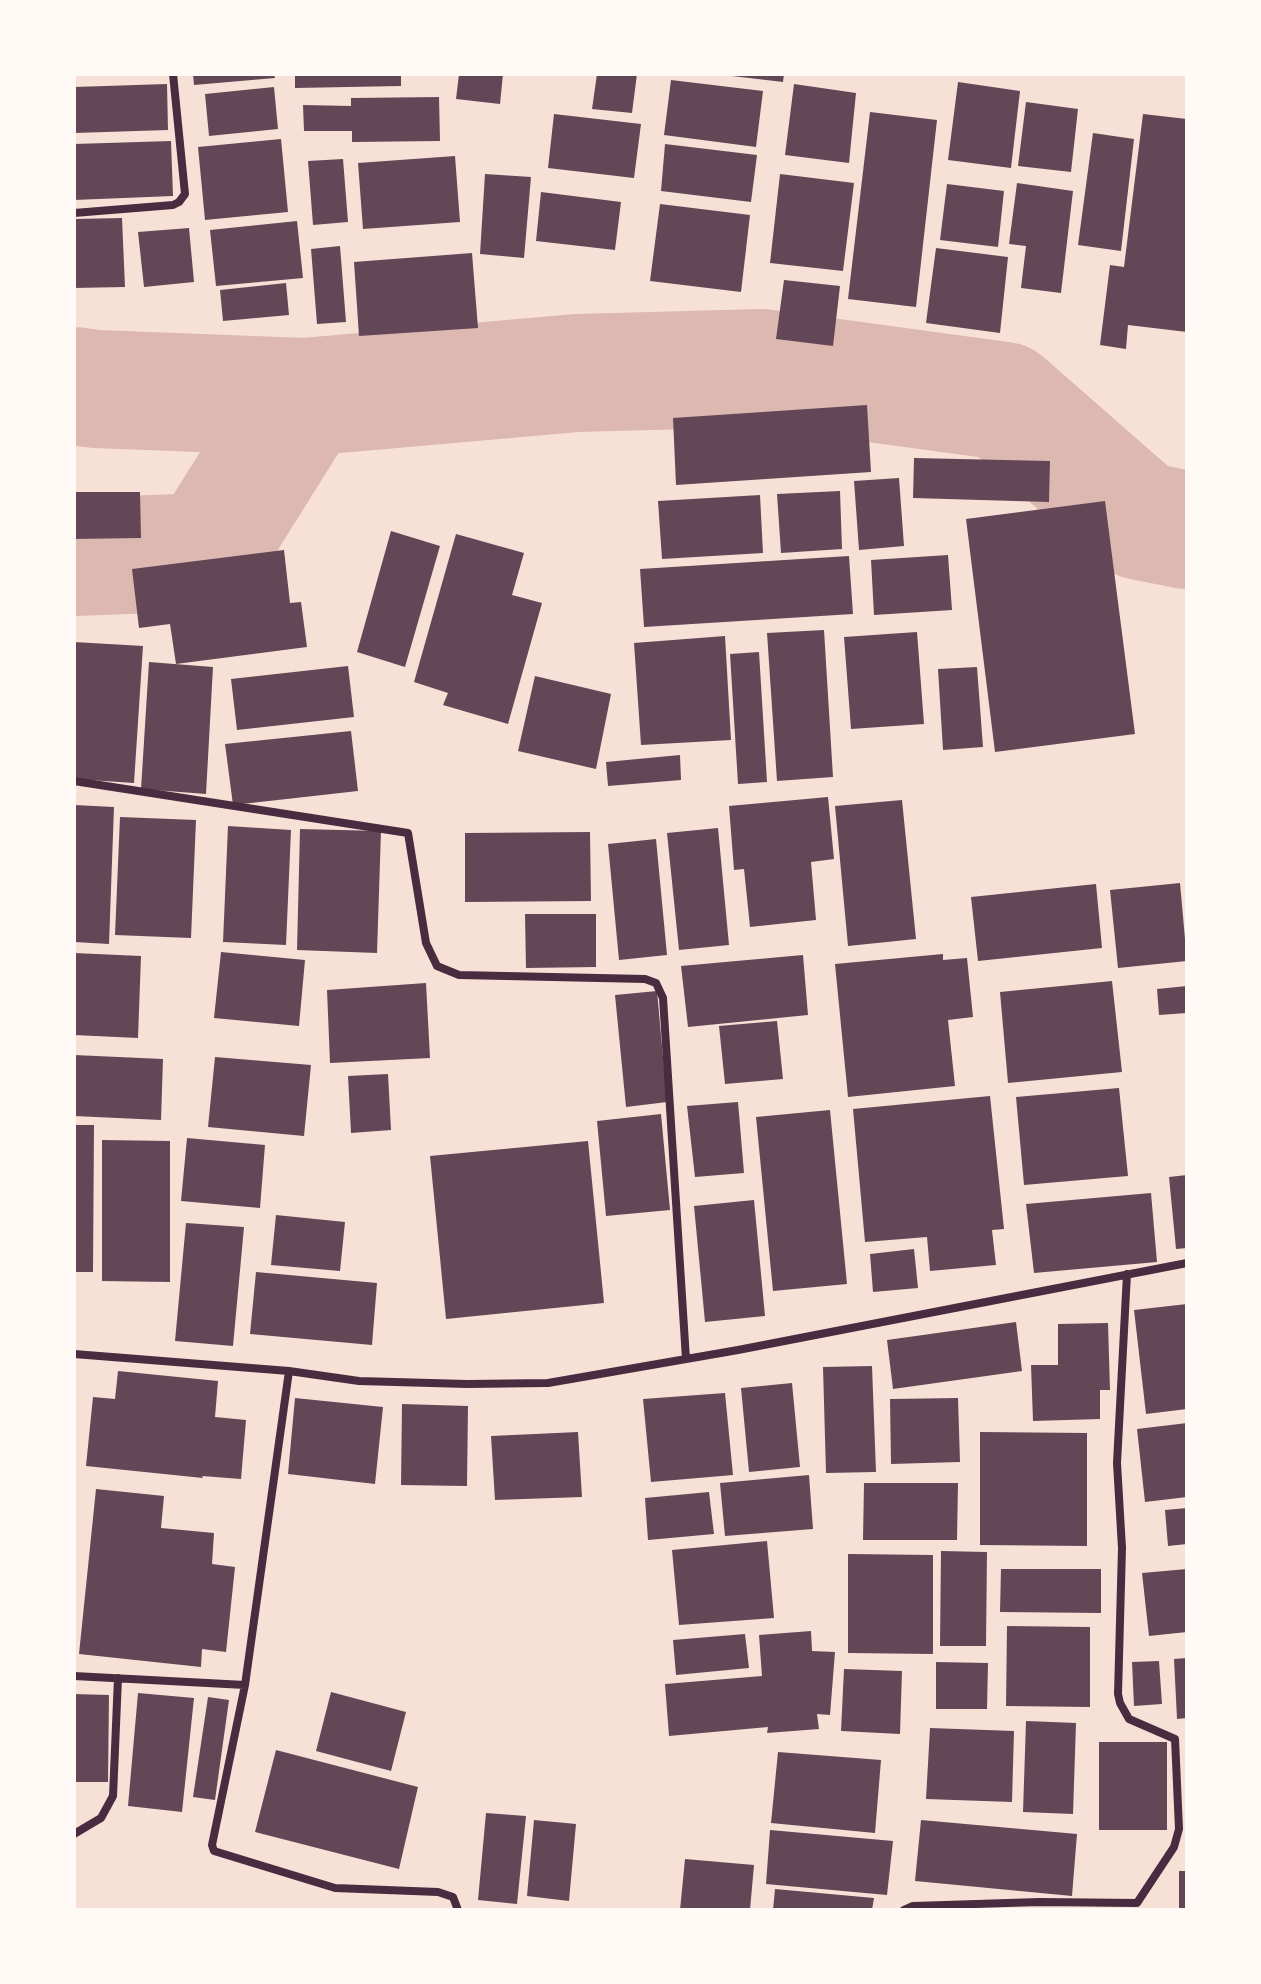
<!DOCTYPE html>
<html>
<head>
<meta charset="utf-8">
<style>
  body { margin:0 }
  #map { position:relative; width:1261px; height:1984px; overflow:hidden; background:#f7e1d7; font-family:"IBM Plex Sans",sans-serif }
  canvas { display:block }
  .frame { position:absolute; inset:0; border:76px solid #fffaf5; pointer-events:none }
</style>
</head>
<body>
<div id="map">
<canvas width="1261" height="1984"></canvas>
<div class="frame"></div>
</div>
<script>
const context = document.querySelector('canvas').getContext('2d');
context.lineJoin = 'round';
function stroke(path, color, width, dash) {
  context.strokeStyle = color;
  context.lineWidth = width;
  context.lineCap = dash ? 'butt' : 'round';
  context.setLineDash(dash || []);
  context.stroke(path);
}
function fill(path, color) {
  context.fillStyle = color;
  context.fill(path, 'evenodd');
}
stroke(new Path2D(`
  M74,386L96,389L304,397L577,373L762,368L1004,401L1141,521L1187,530
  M74,557L207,552L304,397`), '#dcb8b0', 118);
fill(new Path2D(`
  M193,74H274L275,78L194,85Z
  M295,74H401V86L295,88Z
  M459,74H503L500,104L456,99Z
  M597,74H637L632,113L592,109Z
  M732,74H784L783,82L732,76Z
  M671,80L763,91L756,147L664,135Z
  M958,82L1020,91L1011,168L948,160Z
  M167,84L168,130L74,133V87Z
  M794,84L856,93L849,163L785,155Z
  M274,87L278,129L209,136L205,94Z
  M439,97L440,141L352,142V131H304L303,105L351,106V98Z
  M1026,102L1078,109L1071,172L1018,166Z
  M870,112L937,120L916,307L848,299Z
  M554,114L641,124L634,178L548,168Z
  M1143,114L1187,119V332L1128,325L1126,349L1100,345L1110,265L1124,267Z
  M1093,133L1134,139L1121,251L1078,245Z
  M281,139L288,212L205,220L198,147Z
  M171,141L173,196L74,200V144Z
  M665,144L757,155L751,202L661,191Z
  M455,156L460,222L363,229L358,163Z
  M343,159L348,222L313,225L308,161Z
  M485,174L531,177L524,258L480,254Z
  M780,174L854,183L843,271L770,263Z
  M1017,183L1073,191L1061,293L1021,288L1026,246L1009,244Z
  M947,184L1004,191L998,247L940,240Z
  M541,192L621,202L615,250L536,241Z
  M660,204L750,215L741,292L650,281Z
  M122,218L125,287L74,288V219Z
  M297,221L303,278L216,286L210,230Z
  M189,228L194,282L144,287L138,232Z
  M340,246L346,322L317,324L311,249Z
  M936,248L1008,257L1000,333L926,323Z
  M472,253L478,328L359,336L354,262Z
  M784,280L840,286L833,346L776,339Z
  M286,283L289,315L223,321L220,290Z
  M867,405L871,472L676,485L673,418Z
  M914,458L1050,461L1049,502L913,498Z
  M899,478L904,546L859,550L854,481Z
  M840,491L842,549L781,553L777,494Z
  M74,492H140L141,538L74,539Z
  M760,495L763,553L662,559L658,501Z
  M1105,501L1135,734L995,752L966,519Z
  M391,531L440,546L405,667L357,652Z
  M456,534L524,553L512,595L542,603L508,724L443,705L448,693L414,682Z
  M284,550L290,603L301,602L307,647L176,664L170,624L139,628L132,569Z
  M948,555L952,610L874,615L871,560Z
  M849,556L853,614L644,627L640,569Z
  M824,630L833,777L777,781L767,633Z
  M917,632L924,724L851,729L844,637Z
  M725,636L731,740L641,745L634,643Z
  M74,642L143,646L134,783L74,779Z
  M759,652L767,782L738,784L730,654Z
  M149,662L213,667L206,794L141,789Z
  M348,666L354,717L237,730L231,679Z
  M977,667L983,747L943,750L938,669Z
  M535,676L611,694L596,769L518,751Z
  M351,731L358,791L233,805L225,744Z
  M680,755L681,780L608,786L606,762Z
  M828,797L834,859L811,862L816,920L750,927L744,869L734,870L729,806Z
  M902,800L916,939L848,946L835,806Z
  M74,805L114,807L109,944L74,942Z
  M120,817L196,820L191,938L115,935Z
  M228,826L291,830L286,945L223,942Z
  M718,828L729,945L679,950L667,833Z
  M300,829L381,831L377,953L297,950Z
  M590,832L591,901L465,902V833Z
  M656,839L667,955L619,960L608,844Z
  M1180,883L1187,961L1118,968L1110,890Z
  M1096,884L1102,948L978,961L971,897Z
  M525,914H596V967L526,968Z
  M221,952L305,960L299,1026L214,1018Z
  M74,953L141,956L138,1038L74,1035Z
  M943,954V960L967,958L973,1017L948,1020L955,1086L848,1097L835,964Z
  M803,955L808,1015L688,1027L681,966Z
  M1112,981L1122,1072L1008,1083L1000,992Z
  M426,983L430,1058L330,1063L327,990Z
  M1187,986V1013L1159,1015L1157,989Z
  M657,991L667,1102L626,1107L615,995Z
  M777,1021L783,1079L725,1084L719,1026Z
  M74,1055L163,1059L161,1120L74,1116Z
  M215,1057L311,1065L304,1136L208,1127Z
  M388,1074L391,1130L351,1133L348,1076Z
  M1119,1088L1128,1176L1024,1185L1016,1097Z
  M990,1096L1004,1229L992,1230L996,1265L930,1271L927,1237L865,1242L853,1109Z
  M738,1102L744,1173L695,1177L687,1106Z
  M830,1110L847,1284L773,1291L756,1117Z
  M661,1114L670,1210L606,1216L597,1121Z
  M74,1125H94L93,1272H74Z
  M187,1138L265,1145L260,1208L181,1201Z
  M102,1140L170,1141V1282L102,1281Z
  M588,1141L604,1303L446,1319L430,1156Z
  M1187,1175V1248L1176,1249L1169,1177Z
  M1151,1193L1157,1262L1034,1273L1026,1204Z
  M754,1200L765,1316L705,1322L694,1206Z
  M276,1215L345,1222L340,1271L271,1265Z
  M186,1223L244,1227L233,1346L175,1341Z
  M914,1249L918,1288L873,1292L870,1254Z
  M256,1272L377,1283L372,1345L250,1334Z
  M1187,1304V1409L1146,1414L1134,1310Z
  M1016,1322L1022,1371L893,1389L887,1340Z
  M1108,1323L1110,1390H1100V1419L1033,1421L1031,1365H1058V1324Z
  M872,1366L876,1472L826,1473L823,1367Z
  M118,1371L218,1381L215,1417L246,1420L241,1479L202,1476L203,1478L86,1466L93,1397L115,1399Z
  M792,1383L800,1467L749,1472L741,1388Z
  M725,1393L733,1475L651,1482L643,1399Z
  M295,1398L383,1407L375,1484L288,1474Z
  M958,1398L960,1462L891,1464L890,1399Z
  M402,1404L468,1406L467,1486L401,1485Z
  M1187,1423V1497L1145,1502L1137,1429Z
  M578,1432L582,1497L495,1500L491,1436Z
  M980,1432L1087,1433V1546L980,1545Z
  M809,1475L813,1529L725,1536L720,1483Z
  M864,1483H958L957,1540H863Z
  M96,1489L164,1496L161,1528L214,1533L212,1564L235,1567L226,1652L202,1649L201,1667L79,1654Z
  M709,1492L714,1534L648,1540L645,1498Z
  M1187,1508V1544L1168,1546L1165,1510Z
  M767,1541L774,1618L679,1625L672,1550Z
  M941,1551L987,1552L986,1646H940Z
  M848,1554L933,1555V1654L848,1653Z
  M1001,1569H1101V1613L1000,1612Z
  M1187,1569V1632L1149,1636L1142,1573Z
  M1007,1626L1090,1627V1707L1006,1706Z
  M811,1631L812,1651L835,1652L830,1715L817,1714L819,1729L767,1733L768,1727L669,1736L665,1684L762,1676L759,1635Z
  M745,1634L749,1668L676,1675L673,1640Z
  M1187,1658V1718L1177,1719L1174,1659Z
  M1159,1661L1162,1704L1134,1706L1132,1662Z
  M936,1662L988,1663L987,1709H936Z
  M844,1669L902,1671L900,1734L841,1731Z
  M331,1692L406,1712L391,1771L316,1751Z
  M138,1693L194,1698L182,1812L128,1806Z
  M74,1694L109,1695L108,1782H74Z
  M208,1697L229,1700L215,1800L193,1797Z
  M1026,1721L1076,1723L1073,1814L1023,1812Z
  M930,1728L1014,1731L1012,1802L926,1799Z
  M1099,1742H1167V1830H1099Z
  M276,1750L418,1787L399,1869L255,1832Z
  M778,1752L881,1760L875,1833L771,1823Z
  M486,1813L526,1816L517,1904L478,1900Z
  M534,1820L576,1824L569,1901L527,1896Z
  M921,1820L1077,1834L1072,1896L915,1881Z
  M770,1830L893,1841L887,1895L766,1884Z
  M685,1859L754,1865L750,1910H680Z
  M1179,1871H1187V1910H1179Z
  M775,1889L874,1898L872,1910H773Z`), '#644757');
stroke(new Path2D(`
  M74,213L173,205L179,202L185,194L173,74
  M74,781L408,833L426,943L437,966L459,975L645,979L656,983L663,998L686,1359
  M74,1354L289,1371L359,1381L467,1384L548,1383L738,1350L1187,1263
  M289,1371L245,1685L212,1845L214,1851L335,1888L438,1892L453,1897L458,1910
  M74,1676L245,1685
  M74,1834L101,1818L113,1796L118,1678
  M904,1910L913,1906L1039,1902L1137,1903L1174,1847L1179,1829L1175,1739L1129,1719L1120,1703L1118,1694L1122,1548L1117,1463L1127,1274`), '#4a2c40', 8);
</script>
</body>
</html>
